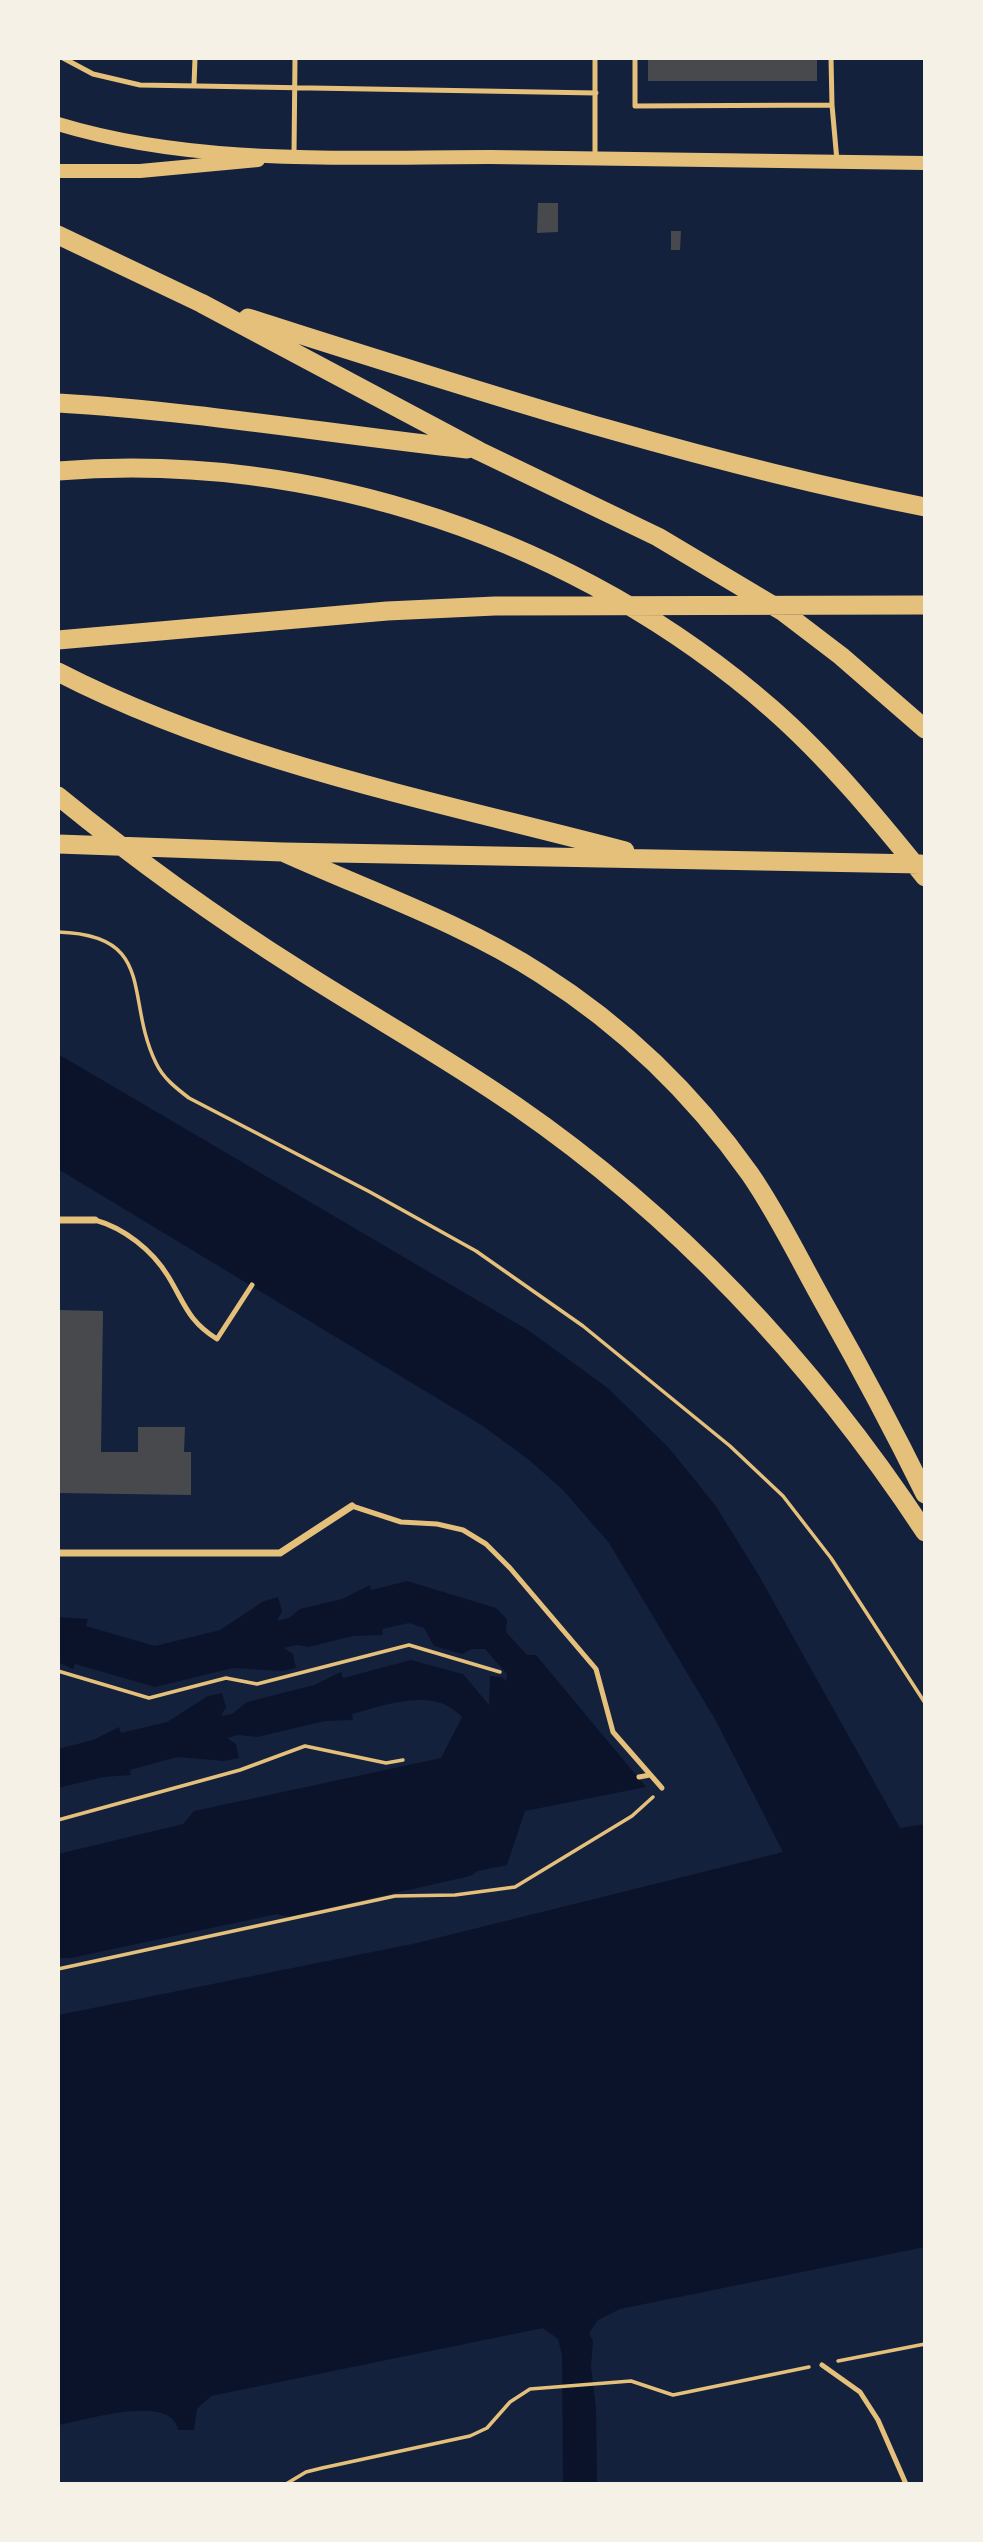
<!DOCTYPE html>
<html>
<head>
<meta charset="utf-8">
<style>
  body { margin:0 }
  #map { position:relative; width:983px; height:2542px; overflow:hidden; background:#14213d; font-family:Rubik,sans-serif }
  canvas { display:block }
  .frame { position:absolute; inset:0; border:60px solid #f6f1e7; pointer-events:none }
</style>
</head>
<body>
<div id="map">
<canvas width="983" height="2542"></canvas>
<div class="frame"></div>
</div>
<script>
const context = document.querySelector('canvas').getContext('2d');
context.lineJoin = 'round';
function fill(path, color) {
  context.fillStyle = color;
  context.fill(path, 'evenodd');
}
function stroke(path, color, width, dash) {
  context.strokeStyle = color;
  context.lineWidth = width;
  context.lineCap = dash ? 'butt' : 'round';
  context.setLineDash(dash || []);
  context.stroke(path);
}
fill(new Path2D(`
  M58,1054L528,1330L609,1389L669,1448L715,1505L758,1574L900,1828L925,1824V2247L620,2309L598,2320L589,2333L593,2341L591,2367L596,2408L597,2484H563L562,2355L558,2339L543,2328L211,2396L197,2409L194,2430H178C172,2392 83,2421 58,2425V2015L417,1943L783,1852L716,1721L609,1543L563,1490L529,1460L483,1426L58,1169Z
  M407,1581L496,1608L507,1619L506,1632L527,1655H536L646,1787L525,1811L507,1865L468,1873L465,1862L289,1898L291,1911L71,1958H58V1854L183,1824L194,1811L441,1758L462,1717C434,1686 386,1705 352,1714L353,1720L325,1721L257,1737L238,1735L227,1738L236,1744L239,1758L224,1761L177,1757L130,1770L131,1775L103,1777L58,1788V1749L93,1740L119,1727L121,1733L167,1722L208,1696L222,1693L226,1707L221,1716L232,1714L247,1702L314,1685L341,1672L343,1678L411,1660L463,1674L489,1705L490,1676L501,1677L506,1681L507,1674L485,1649H472L462,1654L434,1646L424,1628L409,1623L382,1629L383,1635L353,1636L309,1647L297,1645L284,1648L293,1654L296,1668L281,1671L233,1668L155,1687L75,1664L73,1669L58,1662V1617L88,1619L86,1626L155,1646L220,1630L264,1601L278,1597L282,1611L277,1621L289,1618L300,1609L342,1599L370,1585L371,1590Z`), '#0b132b');
stroke(new Path2D(`
  M262,1901L289,1906L467,1866L487,1847`), '#0b132b', 21);
fill(new Path2D(`
  M648,58H817V81H648Z
  M538,203H558V232L537,233Z
  M671,231H681L680,250H671Z
  M58,1310L103,1311L101,1452H138V1427H185L184,1452H191V1495L58,1493Z`), '#48494c');
stroke(new Path2D(`
  M58,932C158,935 124,998 156,1063C163,1078 176,1088 189,1098L370,1192L476,1251L583,1326L730,1446L783,1496L831,1558L925,1703
  M58,1671L149,1698L226,1678L257,1684L409,1645L500,1672
  M58,1820L240,1770L305,1746L386,1763L403,1760
  M58,1969L395,1896L455,1895L515,1887L632,1816L653,1797
  M838,2361L925,2344
  M286,2484L306,2472L322,2468L470,2436L487,2428L510,2402L530,2389L631,2381L673,2395L809,2367`), '#e5c07b', 3.5);
stroke(new Path2D(`
  M63,58L93,74L140,85L596,93
  M635,58V106L832,105L831,58
  M194,85L195,58
  M832,105L837,161
  M294,154L295,58
  M595,156V58
  M95,1220C124,1228 152,1250 168,1276C185,1304 188,1321 217,1339L252,1285
  M352,1506L401,1522L437,1524L463,1530L486,1544L510,1568L596,1669L613,1732L662,1788
  M639,1777L650,1775
  M822,2365L860,2392L878,2420L906,2484`), '#e5c07b', 5);
stroke(new Path2D(`
  M58,1220H95
  M58,1553H280L352,1506`), '#e5c07b', 7);
stroke(new Path2D(`
  M58,124C196,166 347,157 490,157C635,158 780,160 925,163
  M58,171H140L258,160`), '#e5c07b', 14);
stroke(new Path2D(`
  M58,235L201,303L479,451L658,537L782,611L841,656L925,729
  M248,318C472,389 695,462 925,507
  M58,403C195,411 331,434 467,449
  M58,471C313,450 579,540 772,709C829,759 878,819 925,877
  M58,640L387,611L495,606L925,605
  M58,672C233,762 435,801 625,851
  M58,796C135,859 217,918 301,971C373,1017 447,1058 516,1106C680,1219 816,1367 925,1532
  M58,844L283,852L921,864
  M283,852C369,891 462,923 541,974C623,1026 694,1095 750,1174C779,1216 801,1263 826,1307C861,1369 894,1431 925,1494`), '#e5c07b', 19);
</script>
</body>
</html>
